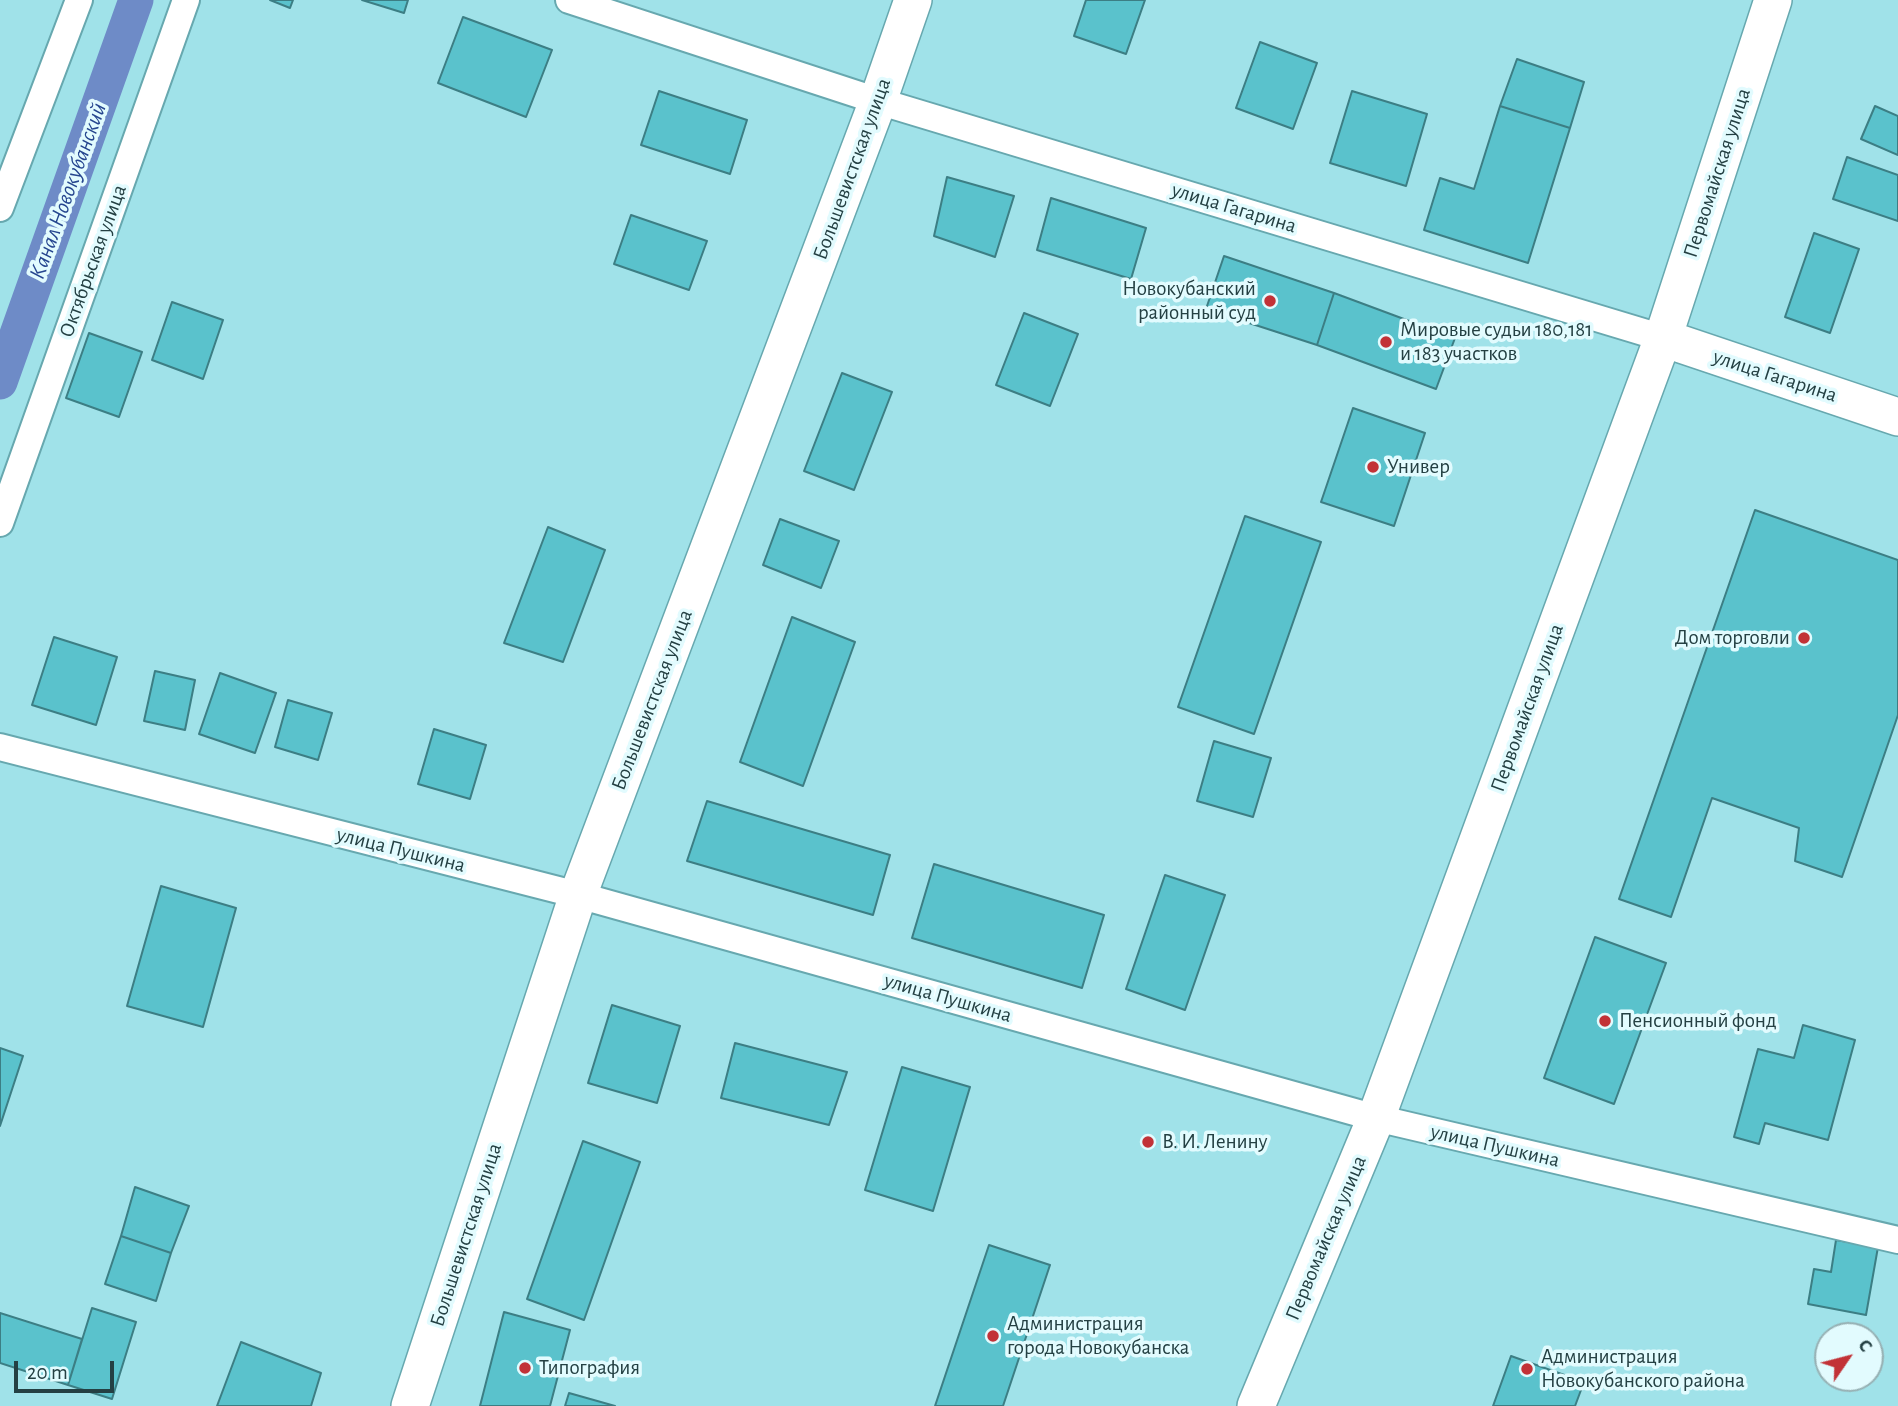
<!DOCTYPE html>
<html>
<head>
<meta charset="utf-8">
<style>
  body { margin:0 }
  #map { position:relative; width:1898px; height:1406px; overflow:hidden; background:#a0e2e9; font-family:"Alegreya Sans",sans-serif }
  canvas { display:block }
  .north { position:absolute; left:1814px; top:1322px; width:70px; height:70px; box-sizing:border-box; background:#e2fbfe; border:2px solid #96b0b3; border-radius:50%; rotate:55deg; font-size:19px; font-weight:700; line-height:28px; text-align:center; color:#244043 }
  .north::after { content:''; display:block; margin:auto; width:24px; height:32px; background:#c23237; clip-path:polygon(50% 0,100% 100%,50% 72%,0 100%) }
  .scale { position:absolute; left:14px; top:1361px; width:100px; height:32px; box-sizing:border-box; border:4px solid #244043; border-top:0; padding-left:9px; font-size:21px; line-height:24px; white-space:nowrap; color:#244043; -webkit-text-stroke:5px #e2fbfe; paint-order:stroke }
</style>
</head>
<body>
<div id="map">
<canvas width="1898" height="1406"></canvas>
<div class="north">С</div>
<div class="scale">20 m</div>
</div>
<script>
const context = document.querySelector('canvas').getContext('2d');
context.lineJoin = 'round';
function stroke(path, color, width, dash) {
  context.strokeStyle = color;
  context.lineWidth = width;
  context.lineCap = dash ? 'butt' : 'round';
  context.setLineDash(dash || []);
  context.stroke(path);
}
function fill(path, color) {
  context.fillStyle = color;
  context.fill(path, 'evenodd');
}
function drawText(font, color, halo, rows, align = 'center') {
  context.font = font + ' "Alegreya Sans",sans-serif';
  context.lineWidth = 7;
  context.setLineDash([]);
  context.textBaseline = 'middle';
  context.strokeStyle = halo;
  context.fillStyle = color;
  for (const [text, x, y, turn = 0] of rows) {
    context.save();
    context.translate(x, y);
    context.rotate((+turn || 0) * Math.PI / 180);
    context.textAlign = isNaN(turn) ? turn : align;
    if (halo) context.strokeText(text, 0, 0);
    context.fillText(text, 0, 0);
    context.restore();
  }
}
stroke(new Path2D(`
  M0,382L136,0`), '#6e8bc7', 35);
const building = new Path2D(`
  M270,0H293L290,8Z
  M362,0H408L404,13Z
  M1086,0H1145L1126,54L1074,36Z
  M463,17L552,50L526,117L438,83Z
  M1260,42L1317,63L1293,129L1236,108Z
  M1517,59L1584,82L1570,128L1500,106Z
  M659,91L747,120L730,174L641,145Z
  M1352,91L1427,114L1406,186L1330,163Z
  M1500,106L1570,128L1528,263L1424,230L1440,178L1474,189Z
  M1875,106L1898,116V155L1861,139Z
  M1847,157L1898,175V221L1833,199Z
  M947,177L1014,196L995,257L934,236Z
  M1051,198L1146,228L1131,279L1037,250Z
  M631,215L707,241L689,290L614,264Z
  M1814,233L1859,249L1830,333L1785,317Z
  M1224,256L1334,293L1317,345L1206,309Z
  M1334,293L1455,338L1436,389L1317,345Z
  M172,302L223,320L203,379L152,360Z
  M1024,313L1078,334L1050,406L996,385Z
  M89,333L142,352L119,417L66,398Z
  M842,373L892,392L854,490L804,471Z
  M1353,408L1425,433L1394,526L1321,502Z
  M1755,510L1898,560V715L1842,877L1795,861L1799,828L1712,798L1671,917L1619,899Z
  M1245,516L1321,542L1254,734L1178,707Z
  M780,519L839,541L821,588L763,565Z
  M548,527L605,550L563,662L504,643Z
  M792,617L855,642L803,786L740,762Z
  M54,637L117,657L96,725L32,705Z
  M155,671L195,680L185,730L144,721Z
  M220,673L276,693L255,753L199,734Z
  M288,700L332,713L318,760L275,747Z
  M434,729L486,745L470,799L418,784Z
  M1214,741L1271,758L1253,817L1197,801Z
  M707,801L890,855L873,915L687,861Z
  M934,864L1104,915L1082,988L912,938Z
  M1165,875L1225,895L1185,1010L1126,989Z
  M161,886L236,908L203,1027L127,1006Z
  M1595,937L1666,963L1614,1104L1544,1078Z
  M612,1005L680,1026L657,1103L588,1083Z
  M1803,1025L1855,1040L1828,1140L1765,1123L1759,1144L1734,1137L1758,1049L1794,1058Z
  M735,1043L847,1072L829,1125L721,1098Z
  M0,1048L23,1056L0,1126Z
  M902,1067L970,1087L933,1211L865,1190Z
  M583,1141L640,1162L584,1320L527,1299Z
  M135,1187L189,1206L171,1253L121,1236Z
  M121,1236L171,1253L156,1301L105,1284Z
  M1836,1240L1878,1247L1866,1315L1808,1304L1814,1269L1831,1272Z
  M989,1245L1050,1265L1003,1406H935Z
  M92,1308L136,1322L112,1399L68,1385Z
  M504,1312L570,1330L550,1406H480Z
  M0,1313L82,1339L68,1385L0,1363Z
  M241,1342L321,1373L311,1406H217Z
  M1511,1356L1584,1382L1575,1406H1493Z
  M569,1393L615,1406H565Z`);
fill(building, '#5ac2cc');
stroke(building, '#3c7e84', 2);
const street = new Path2D(`
  M569,0L878,101L1663,338
  M0,208L79,0
  M0,523L186,0
  M0,747L578,895L1376,1118L1898,1240`);
const secondary = new Path2D(`
  M1663,338L1898,417
  M410,1406L578,895L878,101L913,0
  M1256,1406L1376,1118L1636,411L1663,338L1773,0`);
stroke(street, '#67a8af', 30);
stroke(secondary, '#67a8af', 40);
stroke(street, '#fff', 26);
stroke(secondary, '#fff', 37);
for (const [x, y, r, color] of [
  [1270,301,7,"#c23237"],
  [1386,342,7,"#c23237"],
  [1373,467,7,"#c23237"],
  [1804,638,7,"#c23237"],
  [1605,1021,7,"#c23237"],
  [1148,1142,7,"#c23237"],
  [993,1336,7,"#c23237"],
  [525,1368,7,"#c23237"],
  [1527,1369,7,"#c23237"]
]) {
  const dot = new Path2D();
  dot.arc(x, y, r, 0, 2 * Math.PI);
  context.fillStyle = color;
  context.fill(dot);
  stroke(dot, '#e2fbfe', 2.5);
}
drawText('21px', '#244043', '#e2fbfe', [
  ["Большевистская улица",852,169,-70],
  ["Первомайская улица",1717,173,-72],
  ["улица Гагарина",1234,208,17],
  ["Октябрьская улица",93,261,-70],
  ["улица Гагарина",1775,376,18],
  ["Большевистская улица",652,700,-69],
  ["Первомайская улица",1527,708,-70],
  ["улица Пушкина",401,850,14],
  ["улица Пушкина",948,998,16],
  ["улица Пушкина",1495,1146,13],
  ["Большевистская улица",466,1235,-72],
  ["Первомайская улица",1326,1238,-67]
]);
drawText('21px', '#244043', '#e2fbfe', [
  ["Новокубанский",1256,289,"right"],
  ["районный суд",1256,313,"right"],
  ["Мировые судьи 180,181",1400,330],
  ["и 183 участков",1400,354],
  ["Универ",1387,467],
  ["Дом торговли",1790,638,"right"],
  ["Пенсионный фонд",1619,1021],
  ["В. И. Ленину",1162,1142],
  ["Администрация",1007,1324],
  ["города Новокубанска",1007,1348],
  ["Администрация",1541,1357],
  ["Новокубанского района",1541,1381],
  ["Типография",539,1368]
], 'left');
drawText('italic 23px', '#26468f', '#e2fbfe', [
  ["Канал Новокубанский",68,191,-70]
]);
</script>
</body>
</html>
